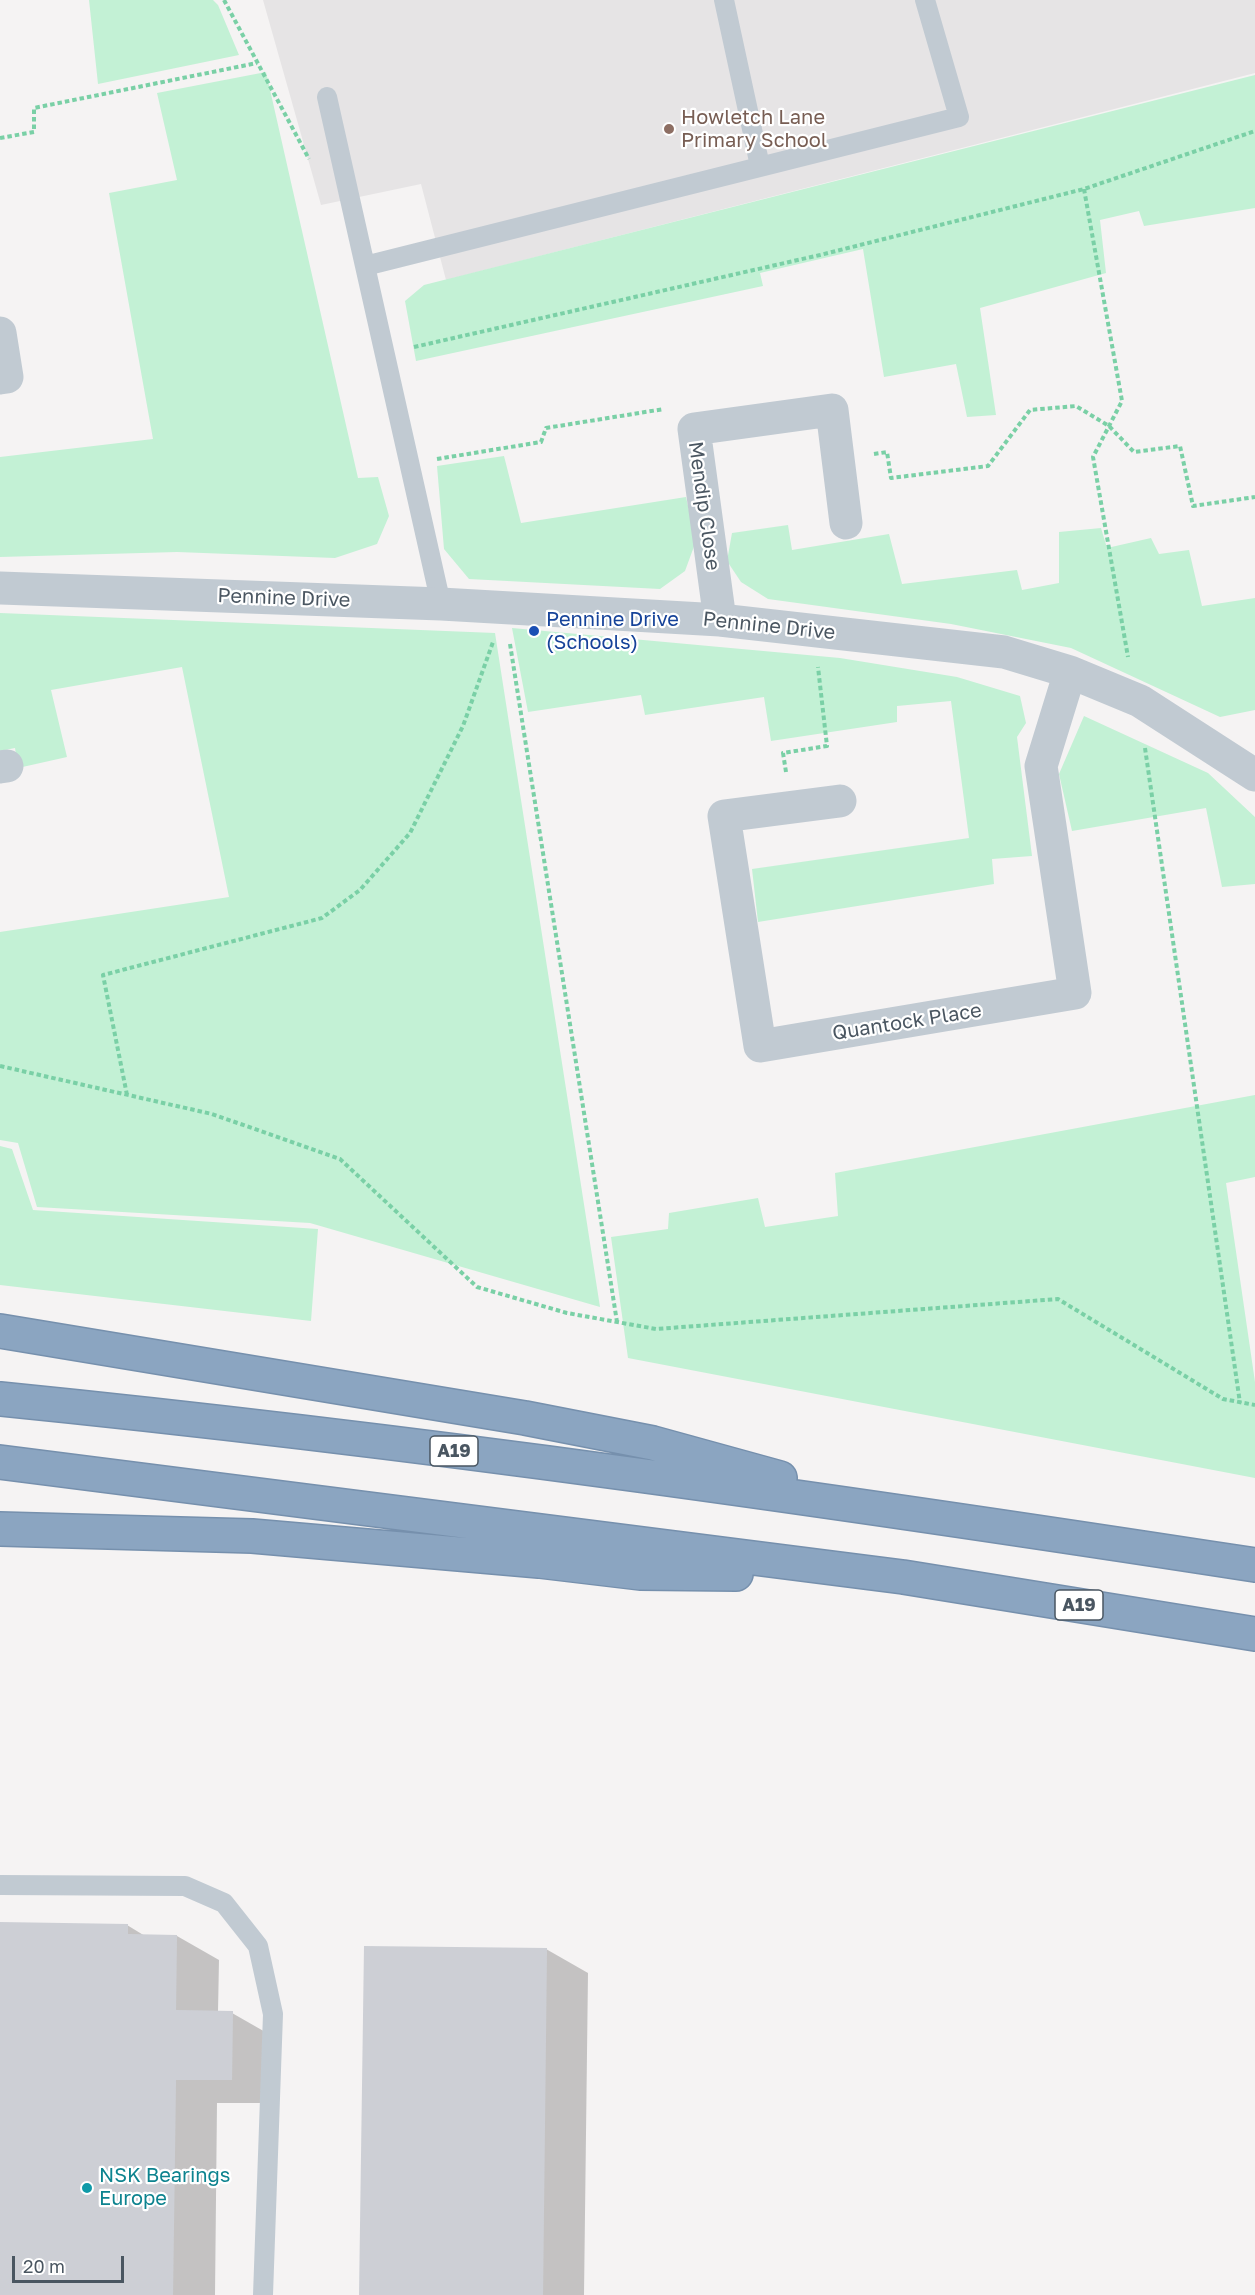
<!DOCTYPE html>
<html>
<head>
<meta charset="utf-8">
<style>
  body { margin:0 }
  #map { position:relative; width:1255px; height:2295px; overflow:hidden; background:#f5f3f3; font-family:"Golos Text",sans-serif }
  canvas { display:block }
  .scale { position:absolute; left:12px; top:2256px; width:112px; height:27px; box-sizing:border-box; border:3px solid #4a5661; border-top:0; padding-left:8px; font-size:18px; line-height:21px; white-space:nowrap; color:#4a5661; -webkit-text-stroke:4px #fff; paint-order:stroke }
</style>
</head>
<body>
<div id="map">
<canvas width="1255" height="2295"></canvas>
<div class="scale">20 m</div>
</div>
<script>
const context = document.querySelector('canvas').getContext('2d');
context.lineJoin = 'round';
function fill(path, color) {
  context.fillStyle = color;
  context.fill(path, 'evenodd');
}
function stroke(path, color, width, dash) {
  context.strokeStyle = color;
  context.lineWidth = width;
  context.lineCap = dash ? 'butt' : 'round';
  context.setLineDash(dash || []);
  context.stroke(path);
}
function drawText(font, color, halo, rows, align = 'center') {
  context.font = font + ' "Golos Text",sans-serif';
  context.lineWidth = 4.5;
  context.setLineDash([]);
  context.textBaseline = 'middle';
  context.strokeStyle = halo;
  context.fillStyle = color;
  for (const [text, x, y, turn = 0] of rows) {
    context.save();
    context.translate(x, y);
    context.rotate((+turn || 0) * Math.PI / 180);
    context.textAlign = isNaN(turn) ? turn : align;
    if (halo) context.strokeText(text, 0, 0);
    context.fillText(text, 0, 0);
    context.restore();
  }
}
fill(new Path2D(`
  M263,0H1255V73L446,280L421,184L321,205Z`), '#e6e4e5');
fill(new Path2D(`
  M89,0H213L218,5L239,55L98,84Z
  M266,72L358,478L378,477L389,516L377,544L335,558L177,552L0,557V457L153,439L109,193L177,180L157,93Z
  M1255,75V208L1144,226L1139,211L1100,220L1106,273L980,308L996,415L967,417L956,364L884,377L863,249L760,273L763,286L416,361L405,301L424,285Z
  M504,456L521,523L686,497L696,541L685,571L660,589L469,579L444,549L437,466Z
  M788,525L792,550L889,534L902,584L1017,570L1022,590L1059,583V532L1101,528L1107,548L1151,538L1159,554L1189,550L1202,606L1255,598V710L1220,717L1071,648L951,624L768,599L741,582L727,561L732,533Z
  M0,613L495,633L600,1307L310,1223L37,1207L18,1143L0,1140V932L229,897L182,667L51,690L67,757L18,768L15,748L0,751Z
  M512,628L840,658L957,677L1020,696L1026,723L1017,737L1032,856L992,859L994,884L758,922L752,869L969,838L951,701L897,706V722L771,741L764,697L645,715L641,695L528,712Z
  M1084,716L1208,773L1255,817V884L1222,887L1206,808L1072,831L1059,774Z
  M1255,1095V1177L1226,1183L1255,1382V1478L628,1358L611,1237L668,1229L669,1213L758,1198L765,1227L838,1216L835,1173Z
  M0,1146L12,1149L33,1210L318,1229L311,1321L0,1285Z`), '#c3f1d5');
fill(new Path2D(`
  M0,1924L127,1925L145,1936H177L219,1960L218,2012L232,2013L274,2037L273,2103H217L215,2295H0Z
  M546,1949L588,1973L584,2295H361Z`), '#0003');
fill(new Path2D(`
  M0,1922L128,1924V1934L177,1935L176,2010L233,2011L232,2080H176L173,2295H0Z
  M364,1946L547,1948L543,2295H359Z`), '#cdcfd5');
const highway = new Path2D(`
  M0,1331L525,1418L653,1443L780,1478
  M0,1399C420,1441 838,1501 1255,1565
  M0,1462L903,1577L1255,1634
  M0,1529L252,1536L539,1561L640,1573L736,1574`);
stroke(highway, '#7690ad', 36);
stroke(new Path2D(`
  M224,0L309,159
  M0,138L34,132V108L257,63
  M1084,189L1122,401L1093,457L1128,657
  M414,347L820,255L1084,189L1255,131
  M874,454L887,452L891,478L988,466L1030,410L1076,406L1109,426L1134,452L1180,446L1193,506L1255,497
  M437,459L541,442L546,428L664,409
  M510,644L617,1322
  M1145,748L1240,1403
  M786,772L783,753L827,746L818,667
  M0,1066L212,1114L340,1159L477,1287L567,1313L656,1329L1058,1299L1223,1399L1255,1405
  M127,1095L103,975L322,918L360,890L410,833L463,726L493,642`), '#7ad0a6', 4, [4.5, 3]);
stroke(new Path2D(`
  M724,0L760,166
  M327,97L441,604
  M365,266L959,117L925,0
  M0,1885L185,1886L224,1903L258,1946L273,2014L263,2295`), '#c1cad2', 20);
stroke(new Path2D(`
  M0,333L7,377L0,378
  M0,588L441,604L720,620L1004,652L1070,672L1140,701L1255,775
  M720,620L694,429L832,410L846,523
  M0,767L7,766
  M840,801L724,816L760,1046L1075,993L1041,766L1070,672`), '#c1cad2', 33);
stroke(highway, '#8ba5c1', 33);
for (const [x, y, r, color] of [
  [669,129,6,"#8d6e63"],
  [534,631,6,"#1a4fb4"],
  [87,2188,6,"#0f9aa8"]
]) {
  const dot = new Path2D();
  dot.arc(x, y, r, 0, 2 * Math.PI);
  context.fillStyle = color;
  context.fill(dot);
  stroke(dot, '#fff', 2);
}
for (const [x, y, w] of [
  [454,1451,48],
  [1079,1605,48]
]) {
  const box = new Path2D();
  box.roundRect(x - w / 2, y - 15, w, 30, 4.5);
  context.fillStyle = '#fff';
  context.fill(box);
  stroke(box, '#4a5661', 1.5);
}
drawText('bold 18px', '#4a5661', null, [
  ["A19",454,1451],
  ["A19",1079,1605]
]);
drawText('20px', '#785e54', '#fff', [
  ["Howletch Lane",681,118],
  ["Primary School",681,141]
], 'left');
drawText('20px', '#4a5661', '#fff', [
  ["Mendip Close",704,506,82],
  ["Pennine Drive",284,598,2],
  ["Pennine Drive",769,626,6],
  ["Quantock Place",907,1022,-9]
]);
drawText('20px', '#164399', '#fff', [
  ["Pennine Drive",546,620],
  ["(Schools)",546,643]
], 'left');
drawText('20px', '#0d838f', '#fff', [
  ["NSK Bearings",99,2176],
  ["Europe",99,2199]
], 'left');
</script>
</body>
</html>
